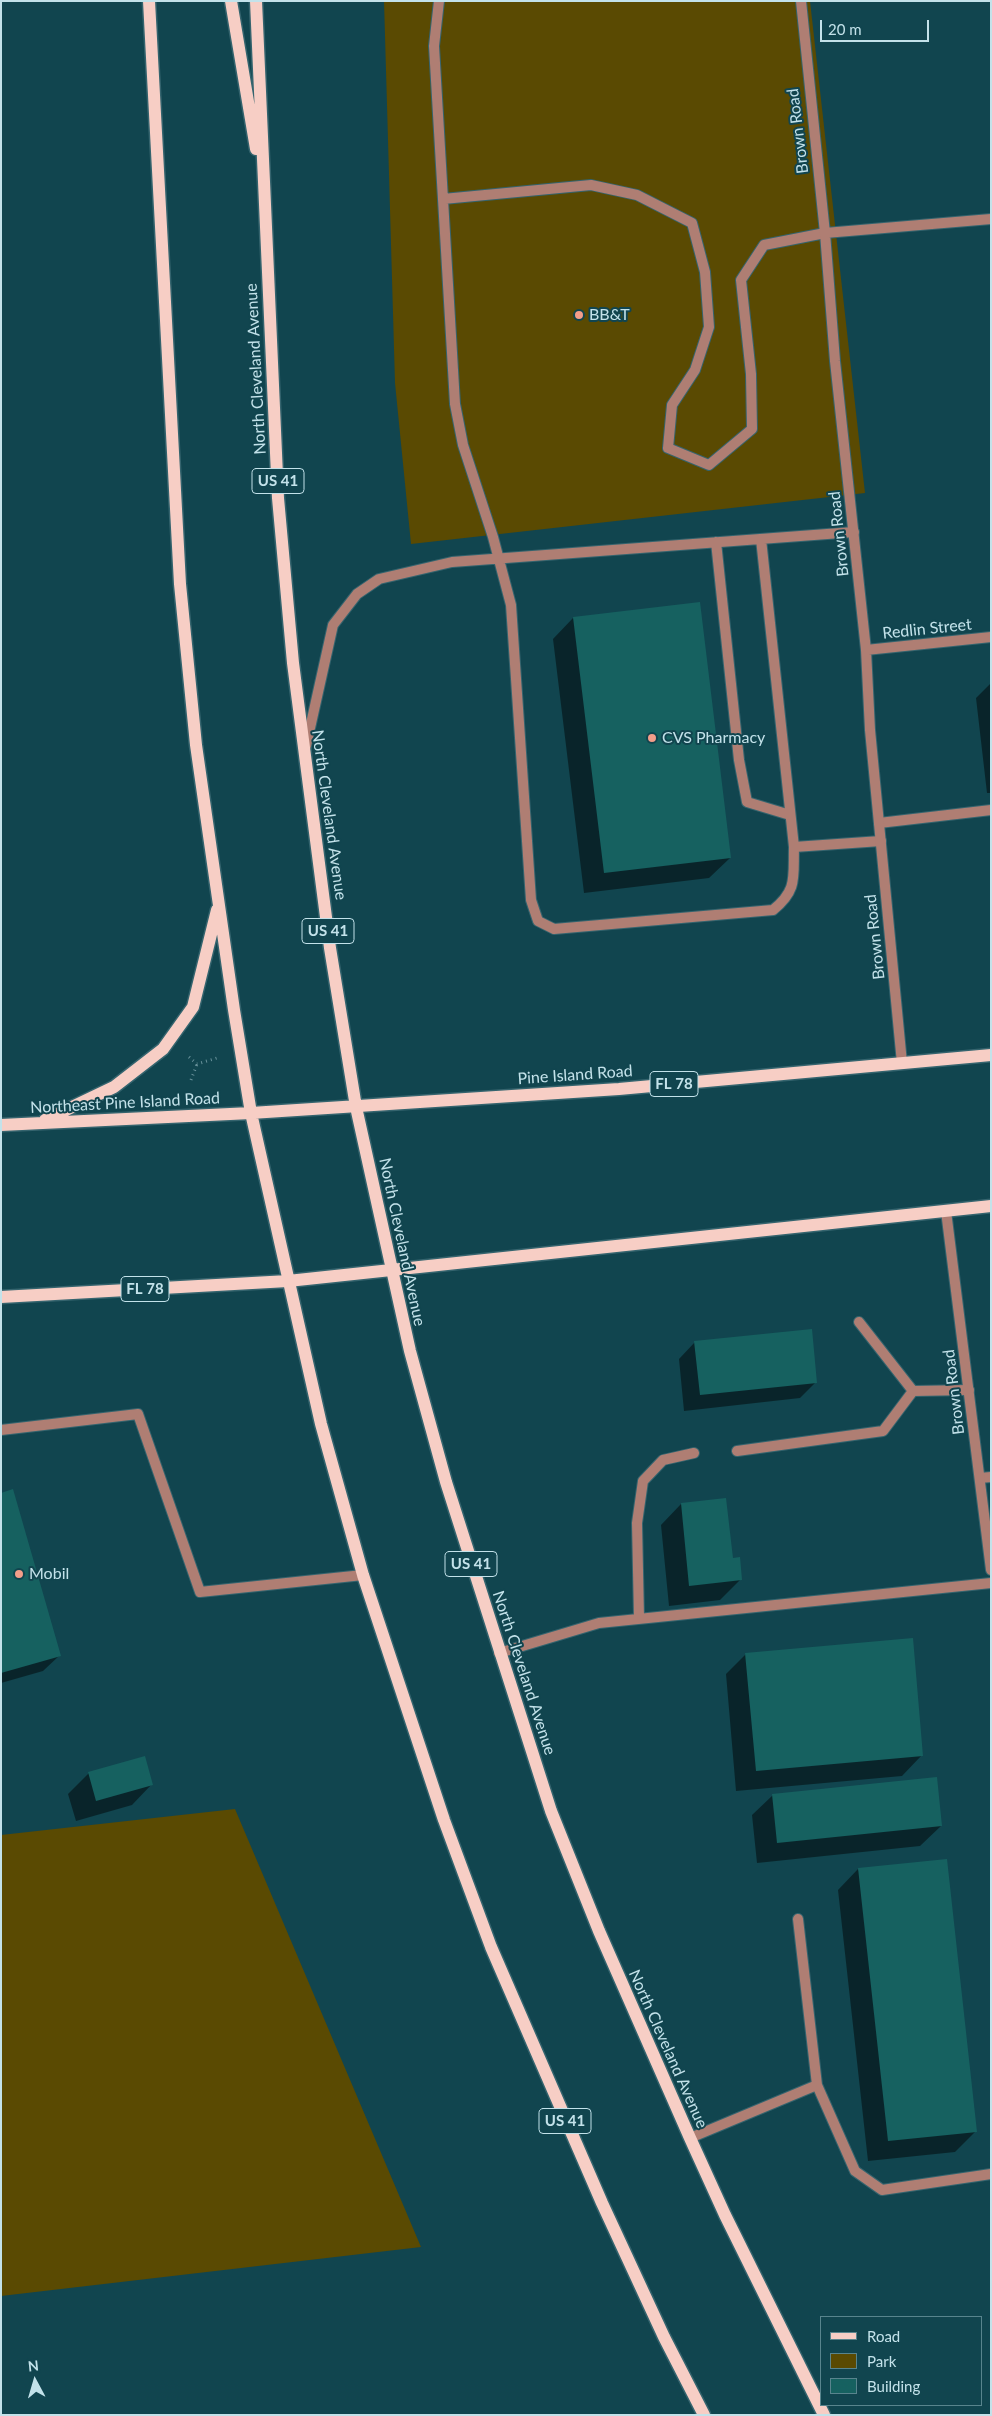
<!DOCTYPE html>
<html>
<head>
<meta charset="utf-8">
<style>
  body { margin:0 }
  #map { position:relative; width:992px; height:2416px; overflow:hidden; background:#11454f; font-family:Lato,sans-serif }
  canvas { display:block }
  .frame { position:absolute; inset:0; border:2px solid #c3e2ea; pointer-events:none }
  .legend { position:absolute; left:820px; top:2316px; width:162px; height:90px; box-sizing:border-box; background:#11454f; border:1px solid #58848d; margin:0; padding:6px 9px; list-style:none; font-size:15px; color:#c3e2ea }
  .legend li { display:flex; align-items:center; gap:10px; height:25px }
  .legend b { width:25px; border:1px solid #58848d }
  .north { position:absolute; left:10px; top:2356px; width:50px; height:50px; -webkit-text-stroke:4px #11454f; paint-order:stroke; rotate:354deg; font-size:14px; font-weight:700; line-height:20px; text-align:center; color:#c3e2ea }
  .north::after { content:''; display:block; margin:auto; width:18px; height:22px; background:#c3e2ea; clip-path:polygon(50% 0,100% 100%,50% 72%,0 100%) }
  .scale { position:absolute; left:820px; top:20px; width:109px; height:22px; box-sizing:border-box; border:2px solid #c3e2ea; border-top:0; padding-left:6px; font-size:15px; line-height:18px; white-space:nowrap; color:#c3e2ea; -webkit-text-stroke:4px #11454f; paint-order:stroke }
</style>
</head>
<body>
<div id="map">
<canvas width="992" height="2416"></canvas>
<div class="frame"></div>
<ul class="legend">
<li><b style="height:6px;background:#f7cec5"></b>Road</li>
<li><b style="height:14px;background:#5a4a02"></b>Park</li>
<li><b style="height:14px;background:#166160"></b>Building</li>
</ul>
<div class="north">N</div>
<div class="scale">20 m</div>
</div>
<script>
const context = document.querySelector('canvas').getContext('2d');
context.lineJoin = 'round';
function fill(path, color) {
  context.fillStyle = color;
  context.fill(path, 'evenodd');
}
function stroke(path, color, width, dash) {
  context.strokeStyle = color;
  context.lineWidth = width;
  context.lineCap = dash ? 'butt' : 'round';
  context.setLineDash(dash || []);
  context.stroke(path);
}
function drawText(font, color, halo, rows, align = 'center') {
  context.font = font + ' Lato,sans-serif';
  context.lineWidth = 4;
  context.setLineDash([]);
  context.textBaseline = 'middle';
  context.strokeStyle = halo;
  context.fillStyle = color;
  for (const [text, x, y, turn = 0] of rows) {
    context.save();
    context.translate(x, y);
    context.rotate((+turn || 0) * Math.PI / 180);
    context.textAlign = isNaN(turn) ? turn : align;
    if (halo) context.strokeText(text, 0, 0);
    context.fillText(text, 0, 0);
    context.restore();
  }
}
fill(new Path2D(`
  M384,1H810L865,493L411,544L395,383Z
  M235,1809L421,2247L1,2296V1835Z`), '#5a4a02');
fill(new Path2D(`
  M573,618L730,858L709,878L584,893L553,639Z
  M991,683V793H987L976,698Z
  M695,1342L816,1382L800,1398L684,1411L679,1359Z
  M1,1494L60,1655L43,1671L1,1683Z
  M681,1504L732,1559L741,1579L720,1600L669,1606L661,1525Z
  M746,1654L922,1755L902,1776L736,1791L726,1674Z
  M89,1773L152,1784L132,1805L76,1821L68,1794Z
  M773,1795L941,1826L920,1846L757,1863L752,1815Z
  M858,1869L975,2132L955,2152L868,2161L838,1890Z`), '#0007');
fill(new Path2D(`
  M700,602L731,858L604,873L573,617Z
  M812,1329L817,1383L700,1395L694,1341Z
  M13,1489L61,1656L1,1673V1493Z
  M726,1498L733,1558L740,1557L742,1580L689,1586L681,1503Z
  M913,1638L923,1756L756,1771L745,1653Z
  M145,1756L153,1785L96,1801L88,1772Z
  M937,1777L942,1826L777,1843L772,1794Z
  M947,1859L977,2132L888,2141L858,1868Z`), '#166160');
const service = new Path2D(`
  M439,1L434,46L455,404L463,445L493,537L511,605L531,900L538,921L554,929L773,910C798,890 793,877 794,847L761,539
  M443,199L591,185L637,195L692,223L705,272L709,327L695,370L672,405L668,448L709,465L752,429L751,374L741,280L764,245L825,233
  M716,542L739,760L747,802L790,815
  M306,746L333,625L357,594L379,579L452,562L854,532
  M879,823L991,810
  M794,847L881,841
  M859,1322L913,1391L969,1390
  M1,1430L138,1414L200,1592L363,1575
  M737,1451L883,1431L913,1391
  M980,1478L991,1477
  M639,1618L637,1523L643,1481L663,1460L694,1453
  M499,1653L599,1623L991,1583
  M817,2085L855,2171L882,2190L991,2174
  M690,2138L817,2085L798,1919`);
const minor = new Path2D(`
  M801,1L825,233L835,361L866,650L870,730L902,1063
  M825,233L991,219
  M866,650L991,637
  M946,1211L991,1570`);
const primary = new Path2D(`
  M149,1L180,584L196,745L234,1010L251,1113L321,1424L363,1575L444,1820L491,1947L602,2203L664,2337L704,2415
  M231,1L256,149
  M256,1L278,498L293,663L330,948L356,1107L410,1351L446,1482L551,1811L599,1931L690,2138L725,2215L824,2415
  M45,1120L114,1087L163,1049L193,1007L217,910
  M1,1125L251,1113L619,1089L991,1055
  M1,1297L288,1281L991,1206`);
stroke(service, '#35646e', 12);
stroke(minor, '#35646e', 12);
stroke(primary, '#35646e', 15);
stroke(new Path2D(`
  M189,1057L197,1064L217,1058
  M191,1080L197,1064`), '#69929b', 3, [1, 4]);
stroke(service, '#af7e73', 10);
stroke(minor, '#af7e73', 10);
stroke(primary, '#f7cec5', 12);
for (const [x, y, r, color] of [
  [579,315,5,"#f49e8a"],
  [652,738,5,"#f49e8a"],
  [19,1574,5,"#f49e8a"]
]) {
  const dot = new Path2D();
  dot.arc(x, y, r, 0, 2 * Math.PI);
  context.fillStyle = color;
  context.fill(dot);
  stroke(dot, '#11454f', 2);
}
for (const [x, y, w] of [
  [278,481,52],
  [328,931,52],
  [674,1084,48],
  [145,1289,48],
  [471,1564,52],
  [565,2121,52]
]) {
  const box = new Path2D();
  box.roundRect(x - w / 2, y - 12.5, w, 25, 4);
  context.fillStyle = '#11454f';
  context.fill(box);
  stroke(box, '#c3e2ea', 1);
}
drawText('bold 15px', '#c3e2ea', null, [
  ["US 41",278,481],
  ["US 41",328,931],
  ["FL 78",674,1084],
  ["FL 78",145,1289],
  ["US 41",471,1564],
  ["US 41",565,2121]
]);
drawText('16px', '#c3e2ea', '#11454f', [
  ["Brown Road",798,131,-97],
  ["North Cleveland Avenue",256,369,-93],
  ["Brown Road",839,534,-96],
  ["Redlin Street",927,629,-6],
  ["North Cleveland Avenue",329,815,82],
  ["Brown Road",875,937,-96],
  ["Pine Island Road",575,1075,-4],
  ["Northeast Pine Island Road",125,1103,-3],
  ["North Cleveland Avenue",402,1242,78],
  ["Brown Road",954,1392,-97],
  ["North Cleveland Avenue",524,1673,72],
  ["North Cleveland Avenue",668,2049,66]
]);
drawText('16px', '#c3e2ea', '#11454f', [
  ["BB&T",589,315],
  ["CVS Pharmacy",662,738],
  ["Mobil",29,1574]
], 'left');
</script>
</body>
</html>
